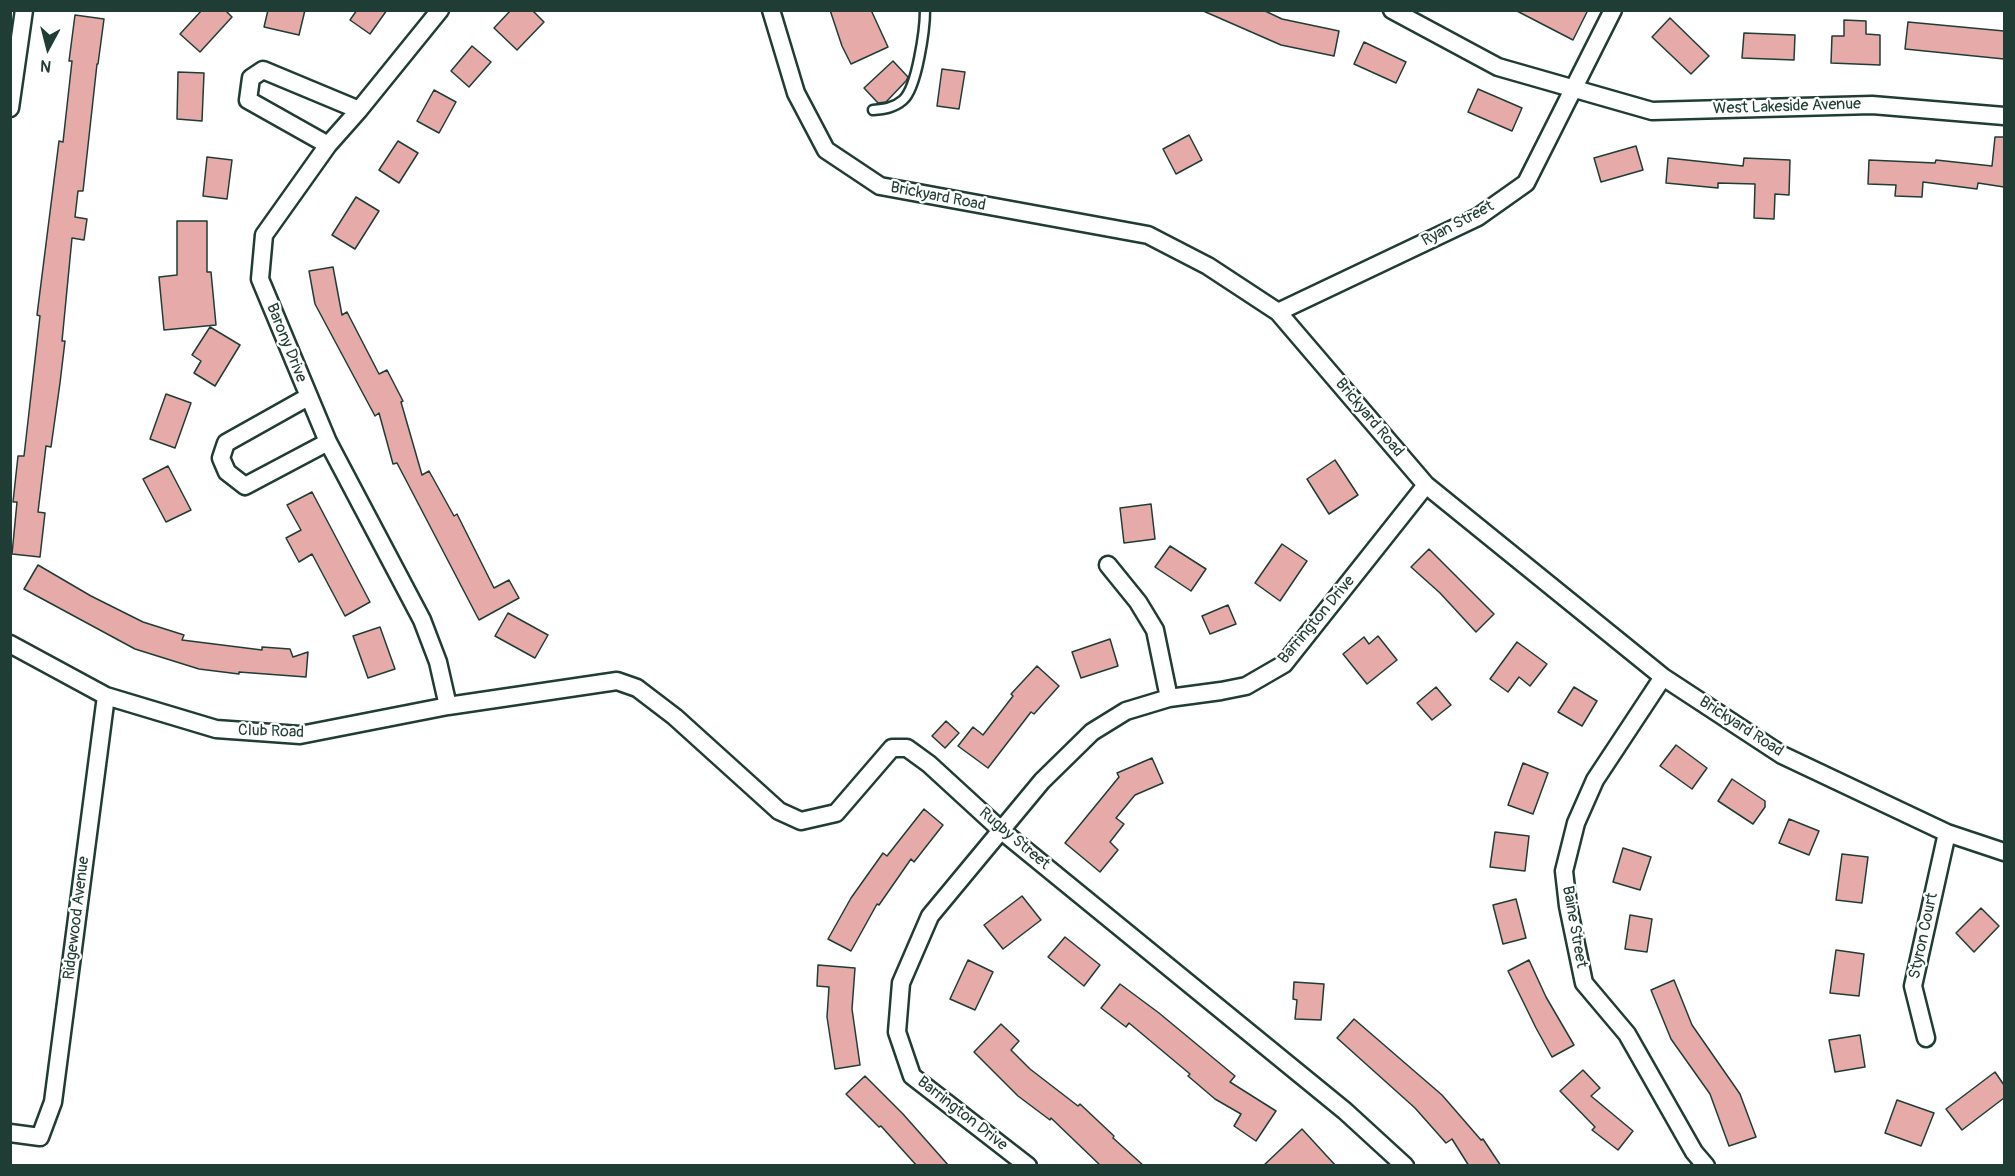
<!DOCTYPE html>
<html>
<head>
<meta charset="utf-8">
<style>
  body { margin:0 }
  #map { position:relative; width:2015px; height:1176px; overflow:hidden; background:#fff; font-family:Pangolin,sans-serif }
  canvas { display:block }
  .frame { position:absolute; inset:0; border:12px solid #1f3d34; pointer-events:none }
  .north { position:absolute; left:18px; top:18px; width:60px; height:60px; -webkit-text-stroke:4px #fff; paint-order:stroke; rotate:187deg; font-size:16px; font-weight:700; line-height:24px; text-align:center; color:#1f3d34 }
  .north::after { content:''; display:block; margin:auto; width:21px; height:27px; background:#1f3d34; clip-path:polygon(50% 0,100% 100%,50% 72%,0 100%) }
</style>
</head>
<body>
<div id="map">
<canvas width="2015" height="1176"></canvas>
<div class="frame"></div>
<div class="north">N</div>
</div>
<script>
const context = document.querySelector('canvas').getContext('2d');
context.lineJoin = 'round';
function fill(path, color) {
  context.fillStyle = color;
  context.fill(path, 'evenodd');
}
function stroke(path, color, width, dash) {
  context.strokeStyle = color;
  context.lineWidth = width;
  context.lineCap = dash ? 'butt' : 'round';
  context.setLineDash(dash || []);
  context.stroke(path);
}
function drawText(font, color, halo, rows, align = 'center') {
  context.font = font + ' Pangolin,sans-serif';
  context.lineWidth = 4.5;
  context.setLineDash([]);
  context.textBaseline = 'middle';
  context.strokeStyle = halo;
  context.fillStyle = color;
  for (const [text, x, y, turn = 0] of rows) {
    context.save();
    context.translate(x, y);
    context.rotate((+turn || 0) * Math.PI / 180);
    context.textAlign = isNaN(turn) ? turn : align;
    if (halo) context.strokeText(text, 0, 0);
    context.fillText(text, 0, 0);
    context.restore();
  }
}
const building = new Path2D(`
  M202,10H225L232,17L200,52L180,34Z
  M268,10H305L299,35L264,27Z
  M357,10H387L370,34L350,20Z
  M511,10H532L544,22L517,50L494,28Z
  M830,10H871L888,47L851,64L842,46Z
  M1201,10H1263L1282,19L1339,31L1334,56L1281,45Z
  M1515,10H1588L1573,40Z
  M75,15L104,19L98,64H97L83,191H78L75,217L87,219L84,240L72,238L62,341H65L60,383L51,447L46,446L38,512L45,513L40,557L12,554L17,502H13L18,456H24L40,316L37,315L59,141L63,142L72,61H69Z
  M1670,18L1709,56L1691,74L1652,37Z
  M1844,20L1866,21V34L1880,35V65L1831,63L1832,36H1844Z
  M1908,22L2004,31V59L1905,49Z
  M1744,33L1795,35L1794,60L1742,58Z
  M1364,42L1406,62L1396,83L1354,64Z
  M472,46L491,62L469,87L451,71Z
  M893,61L908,77L906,81L886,102L878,103L864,88Z
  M942,69L965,72L959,109L937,106Z
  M178,72L204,73L202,121L177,119Z
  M1478,89L1522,108L1512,131L1468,112Z
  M434,90L456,102L439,133L417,121Z
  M1189,135L1202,160L1176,174L1163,149Z
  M1995,137H2004V187L1978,183L1977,189L1923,182L1922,197L1895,196L1896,185L1868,184L1869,160L1935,163L1936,160L1992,166Z
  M398,141L418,153L399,183L379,170Z
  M1636,146L1643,170L1601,182L1594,158Z
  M207,157L232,160L227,199L203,196Z
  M1668,158L1743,166L1744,158L1790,160L1789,195L1775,194L1774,219L1754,218L1755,184L1718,183V188L1666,183Z
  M356,197L379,211L355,249L332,235Z
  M177,221H207V272H211L216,325L164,330L159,277L177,275Z
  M333,267L342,315L347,312L379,374L387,370L403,401L401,402L422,475L429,471L454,516L457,514L494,588L509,580L519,598L479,620L397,463L393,464L379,413L375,416L315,304L309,271Z
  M210,327L240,345L215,386L194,373L201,361L192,355Z
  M166,394L191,403L175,448L150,439Z
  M1335,460L1358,495L1329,514L1307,479Z
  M168,466L191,510L166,522L143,479Z
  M312,492L370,602L345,616L312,554L299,562L286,538L301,530L287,505Z
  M1151,504L1155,539L1124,543L1120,508Z
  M1282,544L1307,561L1280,601L1255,583Z
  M1170,546L1206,569L1191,591L1155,567Z
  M1429,549L1494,614L1476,632L1440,593L1411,567Z
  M38,565L91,596L143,622L184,635L182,640L262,650V647L290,649L293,657L308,652L306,677L239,672V674L199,669L135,649L24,589Z
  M1228,605L1236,624L1210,634L1202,616Z
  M508,613L548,635L535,658L495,636Z
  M380,627L395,669L368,678L353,636Z
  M1378,636L1397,660L1367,684L1343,654L1364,637L1369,644Z
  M1110,639L1118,666L1081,678L1072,652Z
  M1517,642L1547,664L1530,686L1519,677L1508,692L1490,679Z
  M1037,666L1059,686L1034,714L1031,712L988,768L958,746L973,727L983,735L1013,696L1011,694Z
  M1436,687L1451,705L1432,720L1417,703Z
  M1574,687L1597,701L1582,726L1558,712Z
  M946,721L959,733L945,748L932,736Z
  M1676,745L1707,768L1692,789L1660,766Z
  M1152,758L1163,783L1135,795L1116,818L1124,824L1110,842L1118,850L1100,872L1065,843L1119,777L1117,773Z
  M1523,763L1548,773L1533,814L1508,805Z
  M1732,779L1765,801V807L1753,824L1718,801Z
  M924,809L943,825L914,862L911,859L879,905L877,904L851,951L828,939L851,898L883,853L887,856Z
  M1789,819L1819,831L1809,855L1779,843Z
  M1495,832L1529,836L1525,871L1490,867Z
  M1623,848L1651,857L1640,890L1613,882Z
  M1842,854L1868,857L1862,903L1836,900Z
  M1022,896L1041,920L1003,949L984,925Z
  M1516,899L1526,938L1503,944L1493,905Z
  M1981,908L1999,926L1974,952L1956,933Z
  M1630,915L1652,919L1647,952L1625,949Z
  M1065,937L1100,965L1084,986L1048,957Z
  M1836,950L1864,954L1859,996L1830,993Z
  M968,960L993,972L975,1010L950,999Z
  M1529,960L1546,997L1574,1045L1552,1057L1536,1028L1508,971Z
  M818,965L855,968L852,1009L860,1065L835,1069L827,1017L829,987L817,986Z
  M1674,980L1692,1025L1740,1094L1756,1137L1729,1146L1710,1094L1671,1039L1651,990Z
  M1294,982L1324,984L1321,1020L1295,1019L1297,1000L1293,999Z
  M1120,984L1159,1013L1235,1076L1230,1082L1276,1111L1256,1141L1234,1126L1241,1114L1215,1099L1188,1076L1190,1074L1129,1023L1126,1027L1101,1008Z
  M1354,1019L1442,1095L1481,1140L1483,1139L1501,1166H1469L1452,1139L1446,1143L1415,1108L1337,1038Z
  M1001,1024L1019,1041L1011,1050L1030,1069L1078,1106L1080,1104L1114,1136L1113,1138L1144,1166H1101L1051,1118L1050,1120L1018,1096L974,1052Z
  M1860,1035L1865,1067L1835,1072L1829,1040Z
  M1583,1070L1600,1088L1591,1096L1633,1131L1618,1150L1592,1130L1595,1127L1560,1091Z
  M1995,1072L2004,1085V1098L1962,1130L1946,1109Z
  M865,1076L903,1114L949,1166H917L881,1126L879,1127L846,1094Z
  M1897,1100L1934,1113L1921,1146L1885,1133Z
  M1302,1129L1336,1166H1263L1282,1148Z`);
fill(building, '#e6aba9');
stroke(building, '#1f3d34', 1.5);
const lane = new Path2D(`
  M873,110C884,109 894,108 903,100C917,88 925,29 925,10`);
const street = new Path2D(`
  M440,10L359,110L328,145L264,235L260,279L328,442L422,620L438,662L448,706
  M771,10L796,93L826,150L880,186L1148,235L1208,266L1278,312L1426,485L1663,677L1782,755L1947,833L2004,852
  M1392,10L1498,67L1652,111L1872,105L2004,116
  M10,108L24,10
  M328,145L248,100L251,78L263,70L359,110
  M1278,312L1478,217L1526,183L1613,10
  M308,397L226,443L221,458L227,472L245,486L328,442
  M1108,565L1138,602L1155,630L1169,698
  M10,644L106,696L216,729L300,735L448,706L617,681L637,688L675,717L779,811L801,821L836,813L892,748H907L929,764L1002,831L1345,1111L1405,1166
  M1663,677L1595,780L1576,823L1564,871L1568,906L1584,983L1627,1034L1694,1152L1706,1166
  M1926,1038L1913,986L1947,833
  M10,1133L40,1137L53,1102L106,696
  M1028,1166L912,1076L897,1032L901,983L930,916L1042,781L1092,732L1126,711L1169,698L1221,691L1246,686L1284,664L1426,485`);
stroke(lane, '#1f3d34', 13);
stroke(street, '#1f3d34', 21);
stroke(lane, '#fff', 8);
stroke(street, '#fff', 16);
drawText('16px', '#1f3d34', '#fff', [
  ["West Lakeside Avenue",1787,107,-2],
  ["Brickyard Road",938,197,11],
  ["Ryan Street",1458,224,-28],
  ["Barony Drive",286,343,68],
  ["Brickyard Road",1369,418,50],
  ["Barrington Drive",1317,620,-50],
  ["Brickyard Road",1741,727,33],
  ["Club Road",271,732,2],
  ["Rugby Street",1014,839,40],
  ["Ridgewood Avenue",77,918,-83],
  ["Baine Street",1574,927,80],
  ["Styron Court",1924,936,-78],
  ["Barrington Drive",962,1114,38]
]);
</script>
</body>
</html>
